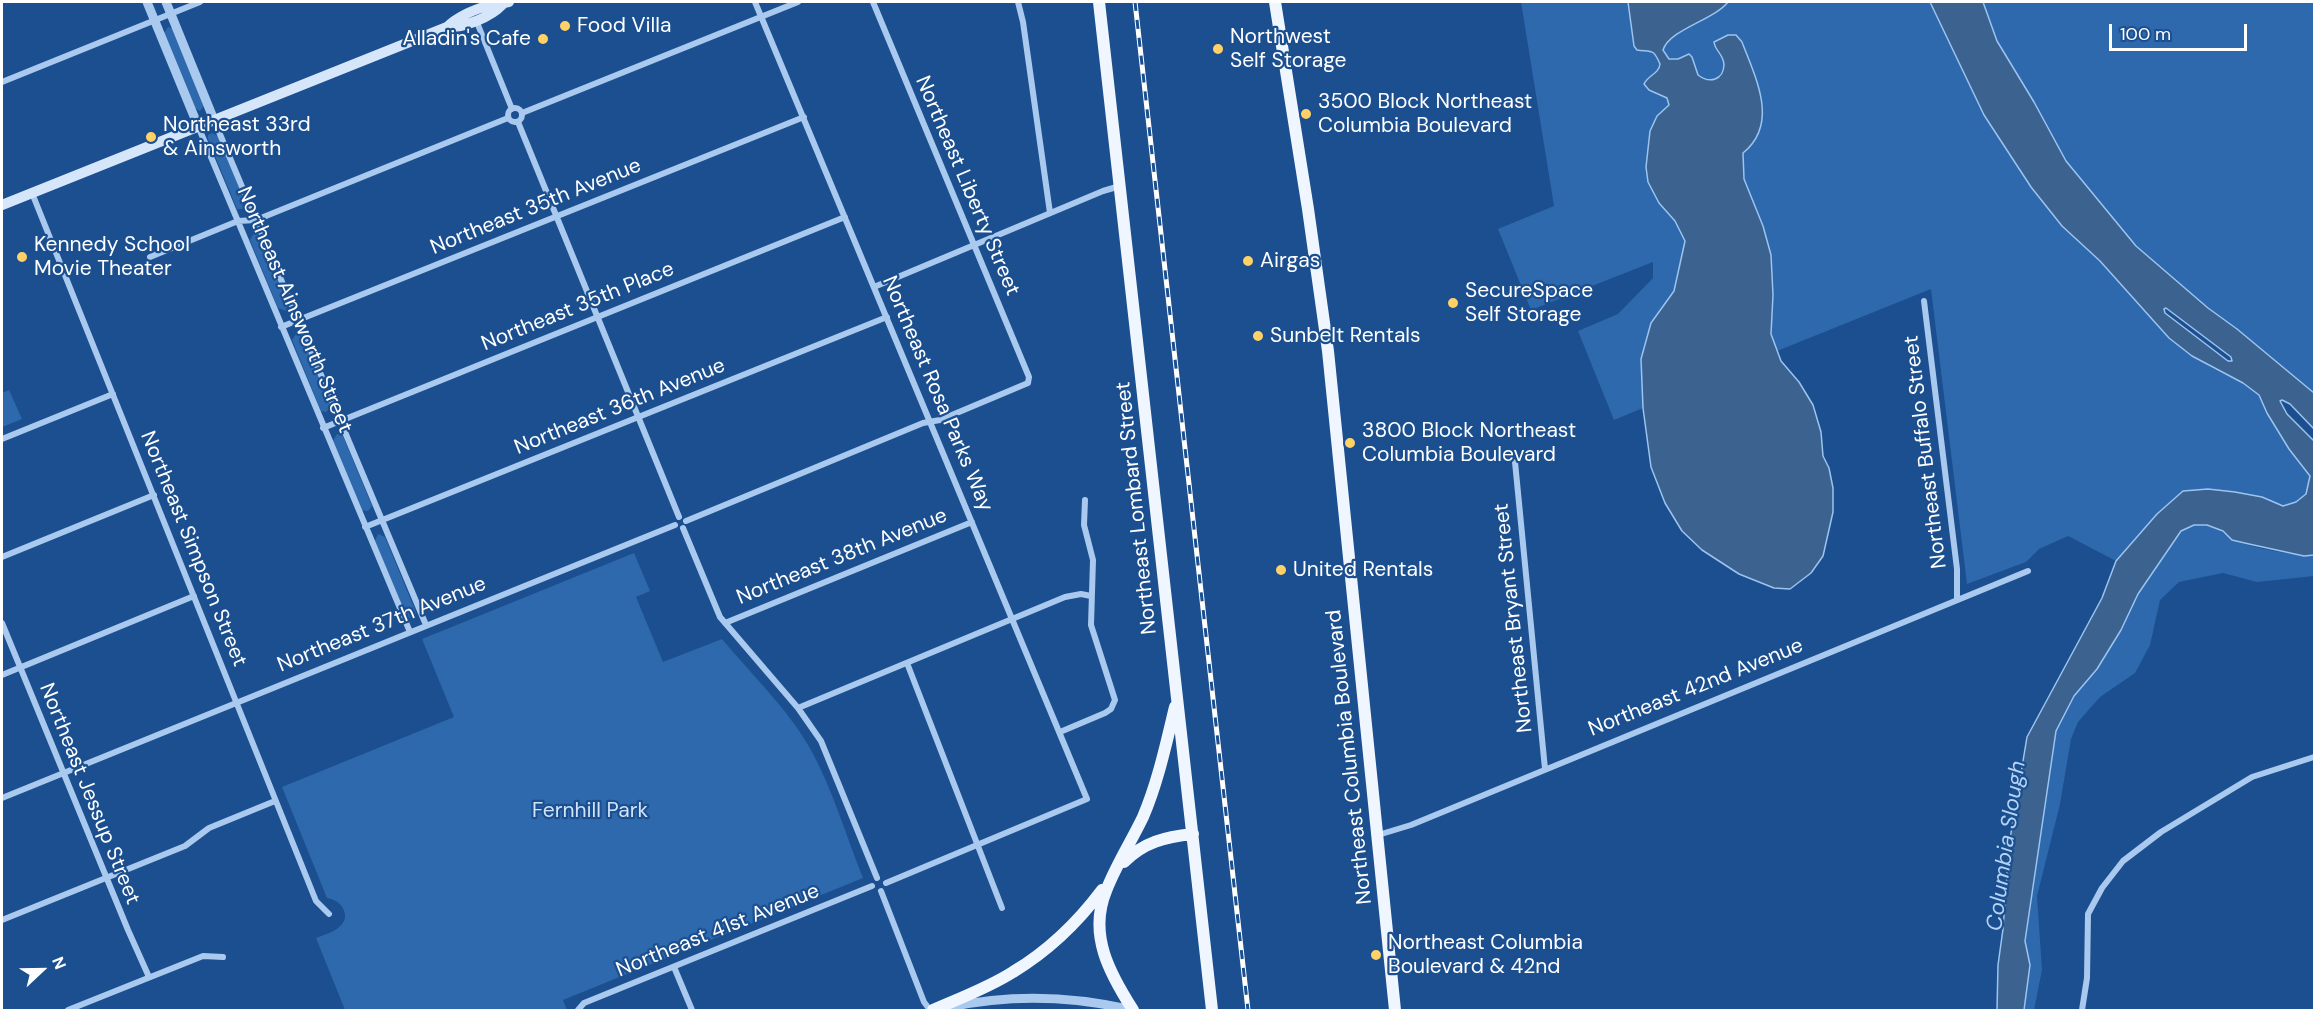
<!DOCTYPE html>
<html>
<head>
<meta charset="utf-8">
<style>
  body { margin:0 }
  #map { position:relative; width:2316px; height:1012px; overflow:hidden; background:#1b4f8f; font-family:"DM Sans",sans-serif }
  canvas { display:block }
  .frame { position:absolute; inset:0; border:3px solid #fff; pointer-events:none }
  .north { position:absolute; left:12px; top:940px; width:60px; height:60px; -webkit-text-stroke:4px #1b4f8f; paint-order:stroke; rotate:68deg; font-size:16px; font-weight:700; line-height:24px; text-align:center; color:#fff }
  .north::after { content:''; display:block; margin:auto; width:21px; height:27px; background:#fff; clip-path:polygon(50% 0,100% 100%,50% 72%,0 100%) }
  .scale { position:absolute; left:2109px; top:24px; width:138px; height:27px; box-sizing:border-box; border:3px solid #fff; border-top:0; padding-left:8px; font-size:18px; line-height:21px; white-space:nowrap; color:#fff; -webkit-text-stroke:4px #1b4f8f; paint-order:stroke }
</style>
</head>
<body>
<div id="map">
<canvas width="2316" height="1012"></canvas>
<div class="frame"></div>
<div class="north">N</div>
<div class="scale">100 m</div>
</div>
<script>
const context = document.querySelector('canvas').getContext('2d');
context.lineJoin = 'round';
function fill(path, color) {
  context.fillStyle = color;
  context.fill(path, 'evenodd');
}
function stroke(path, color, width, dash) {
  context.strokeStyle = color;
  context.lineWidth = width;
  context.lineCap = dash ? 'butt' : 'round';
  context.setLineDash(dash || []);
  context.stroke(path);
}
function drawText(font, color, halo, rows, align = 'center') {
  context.font = font + ' "DM Sans",sans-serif';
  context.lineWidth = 4.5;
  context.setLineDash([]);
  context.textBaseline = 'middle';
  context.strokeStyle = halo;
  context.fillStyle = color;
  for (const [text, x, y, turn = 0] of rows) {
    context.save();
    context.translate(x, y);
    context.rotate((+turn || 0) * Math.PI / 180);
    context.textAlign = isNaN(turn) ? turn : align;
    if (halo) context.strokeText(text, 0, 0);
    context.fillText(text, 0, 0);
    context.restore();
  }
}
fill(new Path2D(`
  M1521,2H1628L1634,46L1637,50C1652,52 1653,48 1660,64L1657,72L1651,75L1657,94L1667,98L1669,105L1666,110L1659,203L1675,221L1685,240L1674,291L1651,323L1641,358L1643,408L1614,420L1578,331L1618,314L1653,278V262L1531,310L1498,229L1554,206Z
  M1728,2H1930L1984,115L2005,148L2062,226L2100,261L2169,338L2212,368L2243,383L2259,395L2267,413L2310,475L2306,494L2296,502L2283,506L2262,497L2183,491L2157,514L2116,561L2068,536L2039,549L2026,562L1967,584L1931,289L1777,351L1771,334L1773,295L1771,255L1763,226L1744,179L1743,153C1780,124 1755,77 1742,42L1716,50L1724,62C1722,77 1714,87 1698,75L1693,62L1686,54L1678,59H1669L1663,50C1671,29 1713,20 1728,2Z
  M1983,2H2314V393L2237,329L2208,308L2136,246L2066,161L2034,102L1997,41Z
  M168,27L174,29L204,106L200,111L195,108L164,33Z
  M212,133L218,136L247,205L243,209H237L208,139V135Z
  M254,233L260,236L288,304L286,311L278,308L250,240Z
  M296,334L301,336L331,407L326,412L321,411L292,340Z
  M9,390L22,419L2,427V393Z
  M337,434L343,436L372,506L368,511L361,510L333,441Z
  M2194,525C2199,526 2203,525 2208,525C2218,527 2224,534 2232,539C2245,547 2300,557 2314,555V576L2257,582L2223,573L2179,582L2160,600L2150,645L2135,673L2100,697L2078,722L2071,739L2060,804L2037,896L2042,970L2034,1010H2024L2030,965L2025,941L2056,731L2074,696L2097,669L2121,631L2138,594L2181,531Z
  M378,534L385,537L415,610L416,614L412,618L407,617L405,613L375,541Z
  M634,553L650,591L636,597L663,662L722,639C752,675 788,709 811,750C833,790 846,836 863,878L563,1000L567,1010H345L316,938C323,935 332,933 338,928C353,917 342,900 327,898L282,787L454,717L422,639Z`), '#2e69ad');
const water = new Path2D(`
  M1628,2H1728C1714,20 1670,29 1663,50L1669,59H1678L1689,54L1692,57L1698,75C1710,84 1723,80 1724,65C1724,55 1715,51 1714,42L1728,35H1736L1742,42C1755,77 1780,123 1743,153L1744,179L1763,226L1771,255L1773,295L1771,334L1781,361L1799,382L1813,405L1821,432L1823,456L1829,468L1833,488V512L1823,556L1811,573L1790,589L1774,588L1739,574L1702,550L1682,531L1665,503L1651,467L1643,408L1641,359L1651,323L1674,291L1685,241L1675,221L1659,203L1648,182L1646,167L1650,131L1657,116L1669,105L1667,98L1649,90L1644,84C1648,75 1659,74 1660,64C1653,48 1652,52 1637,50L1634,46Z
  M1930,2H1983L1997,41L2034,102L2066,161L2136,246L2208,308L2237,329L2314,393V429L2290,404L2282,400L2280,401L2287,414L2314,441V555L2304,556L2249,544L2232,540L2223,531L2207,525H2194L2181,531L2138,594L2121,630L2097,669L2074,696L2056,731L2025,941L2030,965L2024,1010H1997L1998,965L2003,929L2009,845L2027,737L2102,598L2116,561L2157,514L2183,491L2208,489L2235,492L2262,497L2283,506L2296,502L2306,494L2310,476L2289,449L2267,413L2259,395L2243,383L2192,356L2169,338L2100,261L2062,226L2031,187L1984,115ZM2166,308L2231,357L2232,361H2228L2165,313L2164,309Z`);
fill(water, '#3c6290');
stroke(water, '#9cc4f0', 1.5);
stroke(new Path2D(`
  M755,2L1087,799L886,883
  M1018,2L1023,22L1050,213
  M476,20L512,109
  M2,82L200,2
  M508 115a7 7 0 1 1 14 0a7 7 0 1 1-14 0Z
  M522,113L798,2
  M214,120L426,625
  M518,122L679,517
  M198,126L410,632
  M32,193L316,901L329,914
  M150,257L238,221L256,220L508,118
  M874,287L1103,191L1120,186
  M1924,301L1957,569V600
  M281,327L804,117
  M323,428L845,217
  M2,439L113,394
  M1515,462L1545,769
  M686,521L923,423L940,420L1028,383L1029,377L873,2
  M365,527L887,317
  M683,528L720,617L798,708L821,741L877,878
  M2,557L154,495
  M2,623L128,930L149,977
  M725,623L972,522
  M907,663L1002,908
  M2,675L194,596
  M798,708L1065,597L1081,594L1091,596
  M1060,732L1105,713L1111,709L1115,700L1091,625L1093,560L1084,525L1085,500
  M2,798L675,525
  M1378,835L1411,825L2028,571
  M881,891L924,1002L930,1010
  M2,920L185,846L209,828L275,801
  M674,967L692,1010
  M68,1010L203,956L223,957
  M578,1010L584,1003L872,886
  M2082,1010L2087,978L2088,914L2102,888L2123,861L2161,832L2252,777L2314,757`), '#a9c9ee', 6);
stroke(new Path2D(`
  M147,2L198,126
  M166,2L214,120
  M950,1007C1010,994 1073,996 1133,1010`), '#a9c9ee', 9);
stroke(new Path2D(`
  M447,27C464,28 491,17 503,4
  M2,205L447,27C458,16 476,9 490,5C497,3 503,4 509,2`), '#d6e6fa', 10);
stroke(new Path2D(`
  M1099,2L1212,1010
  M1275,2L1308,209L1328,351L1395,1010
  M1124,862C1144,842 1165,837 1193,834
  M933,1010C960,998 988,988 1013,972C1048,951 1078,922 1102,890
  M1133,1010C1110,974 1088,935 1106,891C1116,865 1131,842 1143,817C1158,782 1166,744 1175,707`), '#f0f6ff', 12);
const rail = new Path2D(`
  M1135,2L1248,1010`);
stroke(rail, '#fff', 5);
stroke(rail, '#1b4f8f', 3, [9]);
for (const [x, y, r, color] of [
  [565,26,6,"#ffd166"],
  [543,39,6,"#ffd166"],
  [1218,49,6,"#ffd166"],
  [1306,114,6,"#ffd166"],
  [151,137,6,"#ffd166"],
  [22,257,6,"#ffd166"],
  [1248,261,6,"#ffd166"],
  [1453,303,6,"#ffd166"],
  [1258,336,6,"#ffd166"],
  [1350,443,6,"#ffd166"],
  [1281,570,6,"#ffd166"],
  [1376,955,6,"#ffd166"]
]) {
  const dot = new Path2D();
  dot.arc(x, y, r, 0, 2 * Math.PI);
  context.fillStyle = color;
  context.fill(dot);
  stroke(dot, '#1b4f8f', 2);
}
drawText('21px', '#fff', '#1b4f8f', [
  ["Food Villa",577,26],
  ["Northwest",1230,37],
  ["Self Storage",1230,61],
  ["Alladin's Cafe",531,39,"right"],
  ["3500 Block Northeast",1318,102],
  ["Columbia Boulevard",1318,126],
  ["Northeast 33rd",163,125],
  ["& Ainsworth",163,149],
  ["Kennedy School",34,245],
  ["Movie Theater",34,269],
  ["Airgas",1260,261],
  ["SecureSpace",1465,291],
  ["Self Storage",1465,315],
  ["Sunbelt Rentals",1270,336],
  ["3800 Block Northeast",1362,431],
  ["Columbia Boulevard",1362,455],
  ["United Rentals",1293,570],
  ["Northeast Columbia",1388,943],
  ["Boulevard & 42nd",1388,967]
], 'left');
drawText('21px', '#fff', '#1b4f8f', [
  ["Northeast Liberty Street",967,186,67],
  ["Northeast 35th Avenue",536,207,-22],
  ["Northeast 35th Place",578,307,-22],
  ["Northeast Ainsworth Street",294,310,67],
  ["Northeast Rosa Parks Way",937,394,67],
  ["Northeast 36th Avenue",620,407,-22],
  ["Northeast Buffalo Street",1926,452,-97],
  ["Northeast Lombard Street",1137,508,-96],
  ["Northeast Simpson Street",193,549,68],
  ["Northeast 38th Avenue",842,557,-22],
  ["Northeast Bryant Street",1514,618,-96],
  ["Northeast 37th Avenue",382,625,-22],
  ["Northeast 42nd Avenue",1696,688,-22],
  ["Northeast Columbia Boulevard",1350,757,-96],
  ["Northeast Jessup Street",89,794,68],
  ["Northeast 41st Avenue",718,931,-22]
]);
drawText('21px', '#cfe3fa', '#1b4f8f', [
  ["Fernhill Park",590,811]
]);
drawText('italic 22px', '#b5d3f5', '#1b4f8f', [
  ["Columbia Slough",2007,846,-82]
]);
</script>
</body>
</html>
